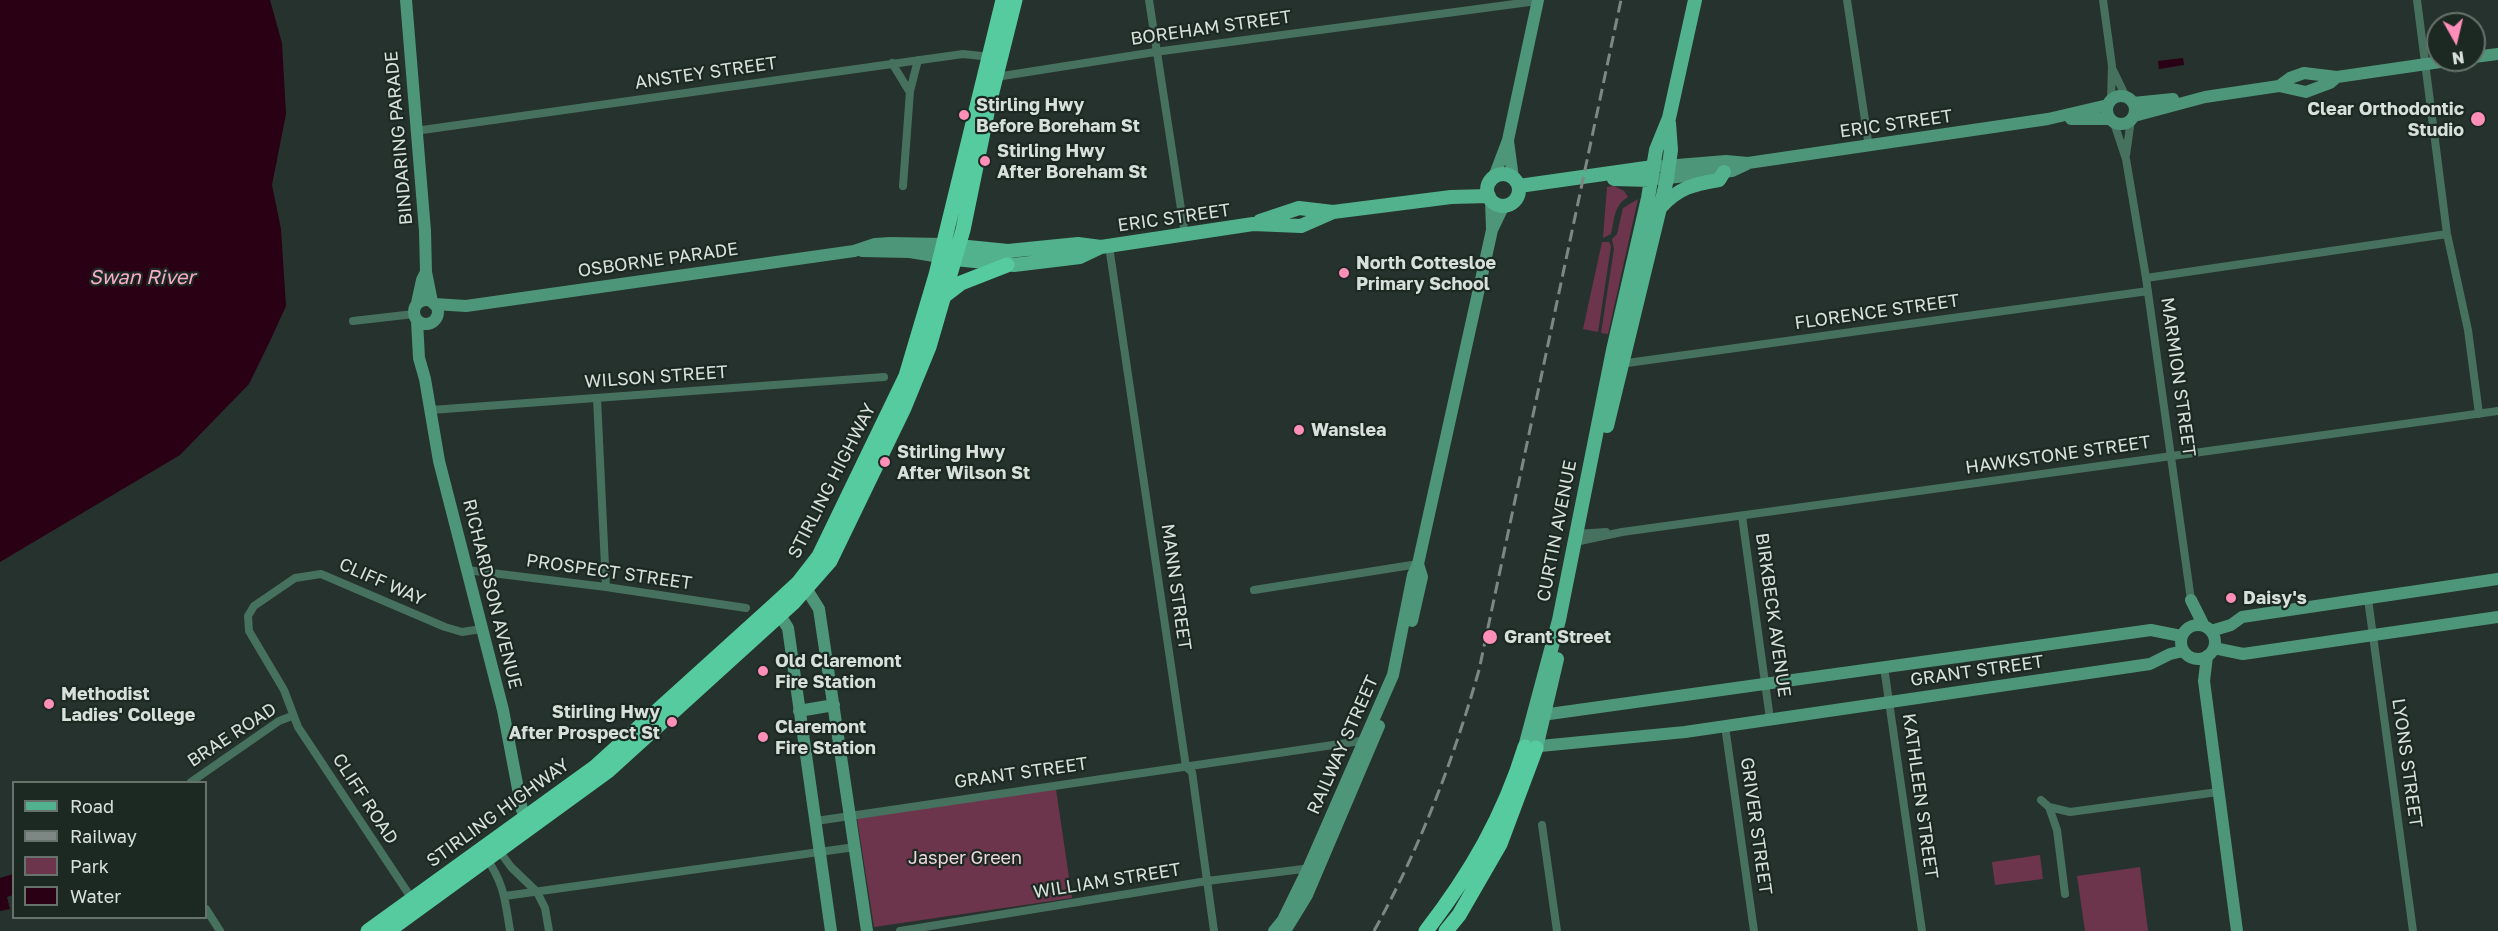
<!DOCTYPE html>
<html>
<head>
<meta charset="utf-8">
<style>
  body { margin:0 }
  #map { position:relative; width:2498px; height:931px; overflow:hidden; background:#26322d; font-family:"Golos Text",sans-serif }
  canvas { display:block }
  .legend { position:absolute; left:12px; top:781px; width:195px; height:138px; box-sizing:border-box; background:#1c2923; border:2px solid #67726d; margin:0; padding:8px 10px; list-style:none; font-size:18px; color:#d8e0dc }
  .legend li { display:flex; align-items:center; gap:12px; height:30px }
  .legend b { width:30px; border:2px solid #67726d }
  .north { position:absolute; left:2426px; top:12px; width:60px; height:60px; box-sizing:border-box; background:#1c2923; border:2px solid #67726d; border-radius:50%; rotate:172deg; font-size:16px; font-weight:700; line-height:24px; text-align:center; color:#d8e0dc }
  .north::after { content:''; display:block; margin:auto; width:21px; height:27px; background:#ff8eb9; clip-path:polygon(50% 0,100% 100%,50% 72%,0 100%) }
</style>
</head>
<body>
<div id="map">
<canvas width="2498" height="931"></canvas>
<ul class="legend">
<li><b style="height:8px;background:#52b28d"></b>Road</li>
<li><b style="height:8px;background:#7d8783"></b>Railway</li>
<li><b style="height:16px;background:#6d354b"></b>Park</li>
<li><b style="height:16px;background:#2a0014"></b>Water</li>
</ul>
<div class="north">N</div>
</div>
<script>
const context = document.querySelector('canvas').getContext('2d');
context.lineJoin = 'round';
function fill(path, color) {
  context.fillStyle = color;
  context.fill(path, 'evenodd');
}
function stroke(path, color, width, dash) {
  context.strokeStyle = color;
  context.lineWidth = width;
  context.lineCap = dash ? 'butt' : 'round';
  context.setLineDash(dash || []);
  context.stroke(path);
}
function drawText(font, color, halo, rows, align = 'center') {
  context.font = font + ' "Golos Text",sans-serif';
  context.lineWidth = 4.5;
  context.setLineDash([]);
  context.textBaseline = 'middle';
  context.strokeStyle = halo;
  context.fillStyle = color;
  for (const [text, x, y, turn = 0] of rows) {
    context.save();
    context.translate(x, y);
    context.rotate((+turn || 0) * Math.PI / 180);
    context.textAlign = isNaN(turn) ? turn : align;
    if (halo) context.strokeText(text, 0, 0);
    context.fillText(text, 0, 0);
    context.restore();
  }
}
fill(new Path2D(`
  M1614,186L1624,191L1628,197C1613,206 1615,219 1611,234L1603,238L1607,187Z
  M1638,199L1608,334L1601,333L1614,249L1612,239L1617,234L1623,208Z
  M1602,242H1609L1611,246L1598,332L1583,329Z
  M1056,789L1072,898L874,927L857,818Z
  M2040,855L2043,879L1995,885L1992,862Z
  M2140,867L2148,931H2085L2077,876Z`), '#6d354b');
fill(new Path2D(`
  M0,0H270L282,43L286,114L272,185L281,229L286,306L271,339L249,384L180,455L0,562Z
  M2183,58L2184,65L2159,69L2158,61Z
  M13,874V895L7,897L10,909L0,911V878Z`), '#2a0014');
stroke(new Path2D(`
  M1149,0L1185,235
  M1847,0L1869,147
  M2103,0L2112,66L2111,100
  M2417,0L2447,234L2468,330L2479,414
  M892,63L909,91
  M2113,70L2126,97
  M996,77L1155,52L1537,1
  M2114,123L2126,159L2146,278L2191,600
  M415,131L963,54L991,57
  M2126,155L2131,120
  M903,186L910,91L918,60
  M1109,246L1186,767L1192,772L1214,931
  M2146,278L2447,234
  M353,321L414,314
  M1620,364L2148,291
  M597,398L606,587
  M431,410L884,377
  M1742,516L1770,719
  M1576,534L1606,532
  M1575,542L1622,532L2498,411
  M467,570L606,587L746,608
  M1254,590L1418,564
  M2368,599L2413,931
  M1884,667L1922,931
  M1725,726L1754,931
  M191,782L279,721L292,716
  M2041,800L2049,807
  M816,821L1367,740
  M1542,825L1557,931
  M498,849L511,867L537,892L545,908L549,931
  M485,856C504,883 505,899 510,931
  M2065,894L2057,830L2049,807L2070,812L2218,792
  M505,896L855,847
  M412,899L298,727L284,690L249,631L248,616L254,606L295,578L321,574L445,627L462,632L482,629
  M206,909L220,931
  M900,931L1207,881L1311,868`), '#46715f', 8);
stroke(new Path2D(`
  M406,0L425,231L426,272L432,302
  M2474,57L2498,54
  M2279,86L2290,78L2304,73L2337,77L2454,60
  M2107 110a14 14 0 1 1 28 0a14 14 0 1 1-28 0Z
  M2133,103L2173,99
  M2134,116L2205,97L2279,86L2306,92L2330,83L2337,77
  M2071,119H2110
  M1508,141L1513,178
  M1653,167L1726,161L1748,163L2048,119L2108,105
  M1494,177L1508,140L1538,0
  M1659,179L1732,171L1747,164
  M1491,200L1492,229
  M862,251L910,252L940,257
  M414 312a12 12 0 1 1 24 0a12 12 0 1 1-24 0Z
  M417,303L422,280L426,272
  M434,304L466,306L854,251L875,244L890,243L943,244
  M417,321L419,358L425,379L439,461L503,710L522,810L527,816
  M799,584L809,593L819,609L867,931
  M2191,600L2204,626
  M776,609L788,628L831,931
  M1412,621L1422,577L1418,564
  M2181 642a17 17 0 1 1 34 0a17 17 0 1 1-34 0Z
  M2211,631L2231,625L2242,617L2498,579
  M2214,648L2243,654L2498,617
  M2207,656L2204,681L2237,931
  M799,711L834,705
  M1535,716L2151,630L2181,636
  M1530,747L1685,732L2150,664L2170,654L2183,651
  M1274,931L1283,920L1308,869L1393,675L1413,575L1418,564L1492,230L1504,205
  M1285,931L1307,895L1379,726`), '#4e9679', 12);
stroke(new Path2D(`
  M1487 190a16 16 0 1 1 32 0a16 16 0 1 1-32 0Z
  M1614,179L1651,180
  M1519,186L1653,167
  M1661,207C1678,188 1694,184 1719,180L1724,172
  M1260,221L1299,208L1333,212
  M948,245L1008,251L1078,244L1101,247L1253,224L1301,226L1333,212L1451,197L1489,196
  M945,258L1014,265L1080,257L1101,247
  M1607,426L1667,179L1671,150L1669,123
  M1525,747L1559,620L1613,350L1648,198L1656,150L1669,118L1695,0
  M1536,748L1557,659`), '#52b28d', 14);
stroke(new Path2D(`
  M944,296L961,283L1007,265
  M368,931L595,767L773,606L798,583L819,556L906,376L936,275L1003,0
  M388,931L608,771L793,603L830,561L904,408L929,347L963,230L988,108L1015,0
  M1426,931C1470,874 1504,816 1525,747
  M1446,931L1459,915L1500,844L1536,748`), '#55cb9f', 15);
stroke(new Path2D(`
  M1374,931C1420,848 1453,761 1479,670L1621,0`), '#7d8783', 3, [12, 6]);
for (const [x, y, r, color] of [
  [964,115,6,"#ff8eb9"],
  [2478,119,8,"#ff8eb9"],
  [985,161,6,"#ff8eb9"],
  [1344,273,6,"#ff8eb9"],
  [1299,430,6,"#ff8eb9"],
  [885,462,6,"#ff8eb9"],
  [2231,598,6,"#ff8eb9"],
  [1490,637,8,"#ff8eb9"],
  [763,671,6,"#ff8eb9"],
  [49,704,6,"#ff8eb9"],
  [672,722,6,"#ff8eb9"],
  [763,737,6,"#ff8eb9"]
]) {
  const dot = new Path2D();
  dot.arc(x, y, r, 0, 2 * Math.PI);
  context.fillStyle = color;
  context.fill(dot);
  stroke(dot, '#1c2923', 2);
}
drawText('18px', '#d8e0dc', '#1c2923', [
  ["BOREHAM STREET",1211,28,-8],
  ["ANSTEY STREET",706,73,-8],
  ["ERIC STREET",1896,124,-8],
  ["BINDARING PARADE",399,138,-95],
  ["ERIC STREET",1174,218,-8],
  ["OSBORNE PARADE",658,260,-8],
  ["FLORENCE STREET",1877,312,-8],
  ["WILSON STREET",656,377,-4],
  ["MARMION STREET",2178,377,82],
  ["HAWKSTONE STREET",2058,455,-8],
  ["STIRLING HIGHWAY",832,481,-63],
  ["CURTIN AVENUE",1557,531,-79],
  ["PROSPECT STREET",609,572,8],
  ["CLIFF WAY",382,582,24],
  ["MANN STREET",1176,587,82],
  ["RICHARDSON AVENUE",492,594,76],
  ["BIRKBECK AVENUE",1773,615,82],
  ["GRANT STREET",1977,671,-8],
  ["BRAE ROAD",232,735,-33],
  ["RAILWAY STREET",1343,745,-66],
  ["LYONS STREET",2407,763,82],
  ["GRANT STREET",1021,773,-8],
  ["KATHLEEN STREET",1920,796,82],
  ["CLIFF ROAD",365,799,57],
  ["STIRLING HIGHWAY",498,813,-36],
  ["GRIVER STREET",1756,826,82],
  ["WILLIAM STREET",1107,881,-9]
]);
drawText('bold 18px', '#d8e0dc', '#1c2923', [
  ["Stirling Hwy",976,105],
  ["Before Boreham St",976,126],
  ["Clear Orthodontic",2464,109,"right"],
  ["Studio",2464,130,"right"],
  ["Stirling Hwy",997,151],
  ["After Boreham St",997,172],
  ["North Cottesloe",1356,263],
  ["Primary School",1356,284],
  ["Wanslea",1311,430],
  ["Stirling Hwy",897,452],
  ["After Wilson St",897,473],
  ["Daisy's",2243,598],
  ["Grant Street",1504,637],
  ["Old Claremont",775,661],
  ["Fire Station",775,682],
  ["Methodist",61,694],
  ["Ladies' College",61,715],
  ["Stirling Hwy",660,712,"right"],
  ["After Prospect St",660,733,"right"],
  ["Claremont",775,727],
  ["Fire Station",775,748]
], 'left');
drawText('18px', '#eed4dc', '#1c2923', [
  ["Jasper Green",965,858]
]);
drawText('italic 20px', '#f5aac5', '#1c2923', [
  ["Swan River",142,278]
]);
</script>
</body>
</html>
